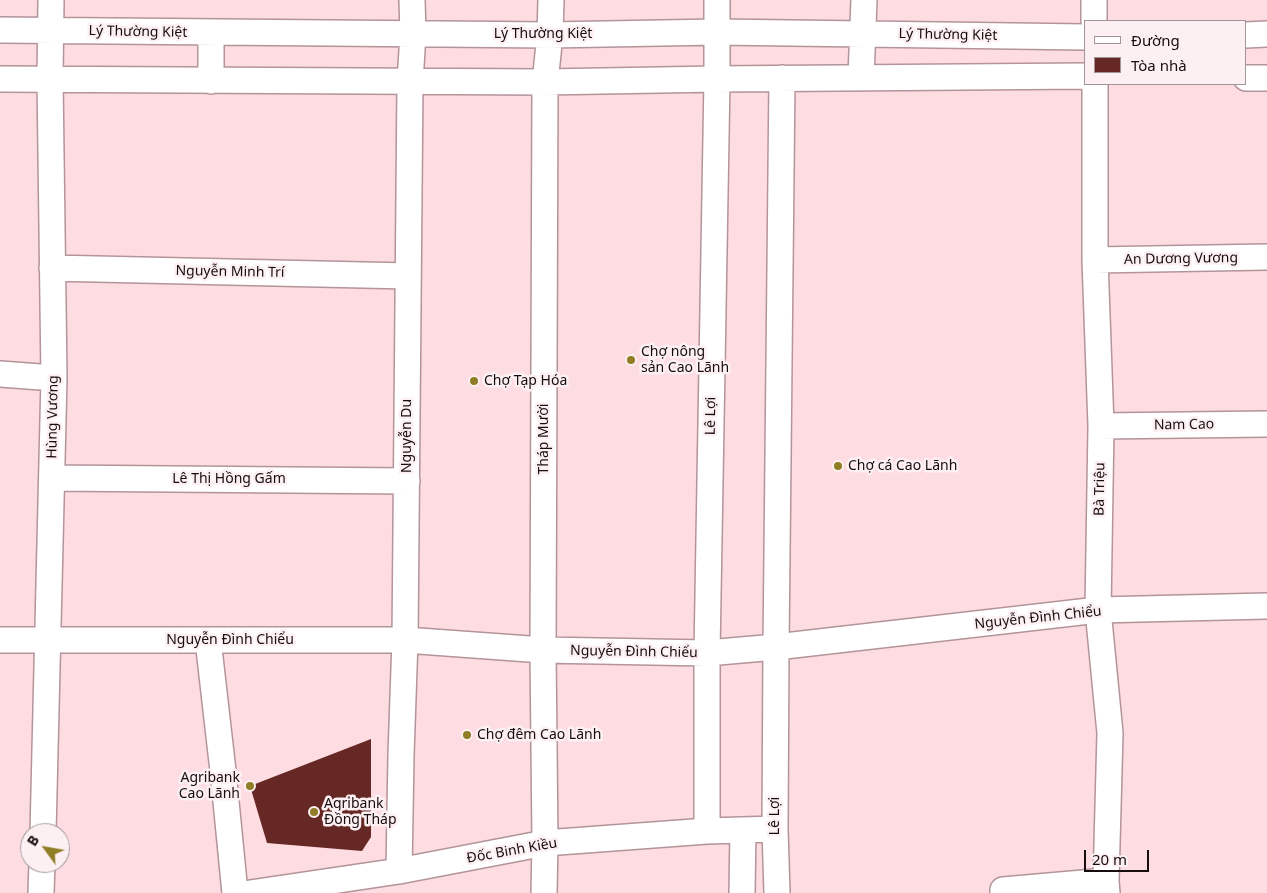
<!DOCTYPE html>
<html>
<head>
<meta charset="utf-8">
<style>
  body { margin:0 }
  #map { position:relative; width:1267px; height:893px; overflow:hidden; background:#fedde2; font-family:"Noto Sans",sans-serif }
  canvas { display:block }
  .legend { position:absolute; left:1084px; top:20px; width:162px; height:65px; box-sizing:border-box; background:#fdf0f2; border:1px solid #a19597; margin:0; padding:6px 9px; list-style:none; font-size:15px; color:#170d0f }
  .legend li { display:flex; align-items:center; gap:10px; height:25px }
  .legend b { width:25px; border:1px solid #a19597 }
  .north { position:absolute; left:20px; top:823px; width:50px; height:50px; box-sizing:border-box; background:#fdf0f2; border:1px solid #a19597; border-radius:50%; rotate:302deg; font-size:14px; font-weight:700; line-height:20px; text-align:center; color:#170d0f }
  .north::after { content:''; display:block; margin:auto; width:18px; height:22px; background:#8f7e25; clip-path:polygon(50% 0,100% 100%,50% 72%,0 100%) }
  .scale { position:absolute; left:1084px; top:850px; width:65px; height:22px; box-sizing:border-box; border:2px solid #170d0f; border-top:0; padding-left:6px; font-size:15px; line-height:18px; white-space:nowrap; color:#170d0f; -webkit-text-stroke:4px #fdf0f2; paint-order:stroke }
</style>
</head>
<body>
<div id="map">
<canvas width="1267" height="893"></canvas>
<ul class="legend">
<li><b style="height:6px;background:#fff"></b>Đường</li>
<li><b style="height:14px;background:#662825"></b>Tòa nhà</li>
</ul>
<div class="north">B</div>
<div class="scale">20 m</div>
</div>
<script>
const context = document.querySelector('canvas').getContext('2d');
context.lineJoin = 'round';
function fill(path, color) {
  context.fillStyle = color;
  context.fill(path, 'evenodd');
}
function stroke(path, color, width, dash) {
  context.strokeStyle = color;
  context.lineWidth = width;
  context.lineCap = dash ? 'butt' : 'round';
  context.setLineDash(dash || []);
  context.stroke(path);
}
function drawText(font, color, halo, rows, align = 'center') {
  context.font = font + ' "Noto Sans",sans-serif';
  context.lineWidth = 5;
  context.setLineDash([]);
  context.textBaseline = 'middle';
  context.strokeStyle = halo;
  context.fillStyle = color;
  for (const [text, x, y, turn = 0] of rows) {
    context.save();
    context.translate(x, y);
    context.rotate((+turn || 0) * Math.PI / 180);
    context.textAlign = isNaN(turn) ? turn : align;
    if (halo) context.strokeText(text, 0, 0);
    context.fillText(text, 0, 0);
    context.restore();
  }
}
fill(new Path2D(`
  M371,739V837L362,851L267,843L250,786Z`), '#662825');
const minor = new Path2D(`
  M1094,21V0
  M0,30L550,35L717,32L1086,37
  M1246,35L1267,34
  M861,77L864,0
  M1246,78H1267
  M0,79L545,82L717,79L1086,76
  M211,81V32
  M1095,84V260L1101,426L1098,610L1110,733L1106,881L1107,893
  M1095,260L1267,257
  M52,268L408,276
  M0,374L54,378
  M1101,426L1267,424
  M52,478L407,481
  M0,640H405L543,650L707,653L776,647L1098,610L1267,606
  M208,640L223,771L235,893
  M707,831V653L717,79V0
  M43,833L54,378L50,79L51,0
  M399,871L401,755L405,640L410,82L413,34L412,0
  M41,893L42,863
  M250,893L399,871L545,843L707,831L775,829
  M544,893L545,843L543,650L545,82L550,35L551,0
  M742,893L743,830
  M777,893L775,829L776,647L782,78
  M1003,893V890L1106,881`);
stroke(minor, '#b39499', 28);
stroke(minor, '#fff', 25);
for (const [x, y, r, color] of [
  [631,360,5,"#8f7e25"],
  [474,381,5,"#8f7e25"],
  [838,466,5,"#8f7e25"],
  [467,735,5,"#8f7e25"],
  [250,786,5,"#8f7e25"],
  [314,812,5,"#8f7e25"]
]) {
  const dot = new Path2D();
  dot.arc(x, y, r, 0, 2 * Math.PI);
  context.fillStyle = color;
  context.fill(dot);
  stroke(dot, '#fdf0f2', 2);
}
drawText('14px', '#170d0f', '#fdf0f2', [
  ["Lý Thường Kiệt",138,32,1],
  ["Lý Thường Kiệt",543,34],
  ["Lý Thường Kiệt",948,35,1],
  ["An Dương Vương",1181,259,-1],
  ["Nguyễn Minh Trí",230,272,1],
  ["Lê Lợi",711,416,-89],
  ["Hùng Vương",53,417,-89],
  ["Nam Cao",1184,425,-1],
  ["Nguyễn Du",407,436,-90],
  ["Tháp Mười",544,439,-90],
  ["Lê Thị Hồng Gấm",229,479],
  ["Bà Triệu",1100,489,-89],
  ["Nguyễn Đình Chiểu",1038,618,-6],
  ["Nguyễn Đình Chiểu",230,640],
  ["Nguyễn Đình Chiểu",634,652,1],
  ["Lê Lợi",775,816,-90],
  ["Đốc Binh Kiều",512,851,-10]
]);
drawText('14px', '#170d0f', '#fdf0f2', [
  ["Chợ nông",641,352],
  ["sản Cao Lãnh",641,368],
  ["Chợ Tạp Hóa",484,381],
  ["Chợ cá Cao Lãnh",848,466],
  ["Chợ đêm Cao Lãnh",477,735],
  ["Agribank",240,778,"right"],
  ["Cao Lãnh",240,794,"right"],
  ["Agribank",324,804],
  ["Đồng Tháp",324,820]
], 'left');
</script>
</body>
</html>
